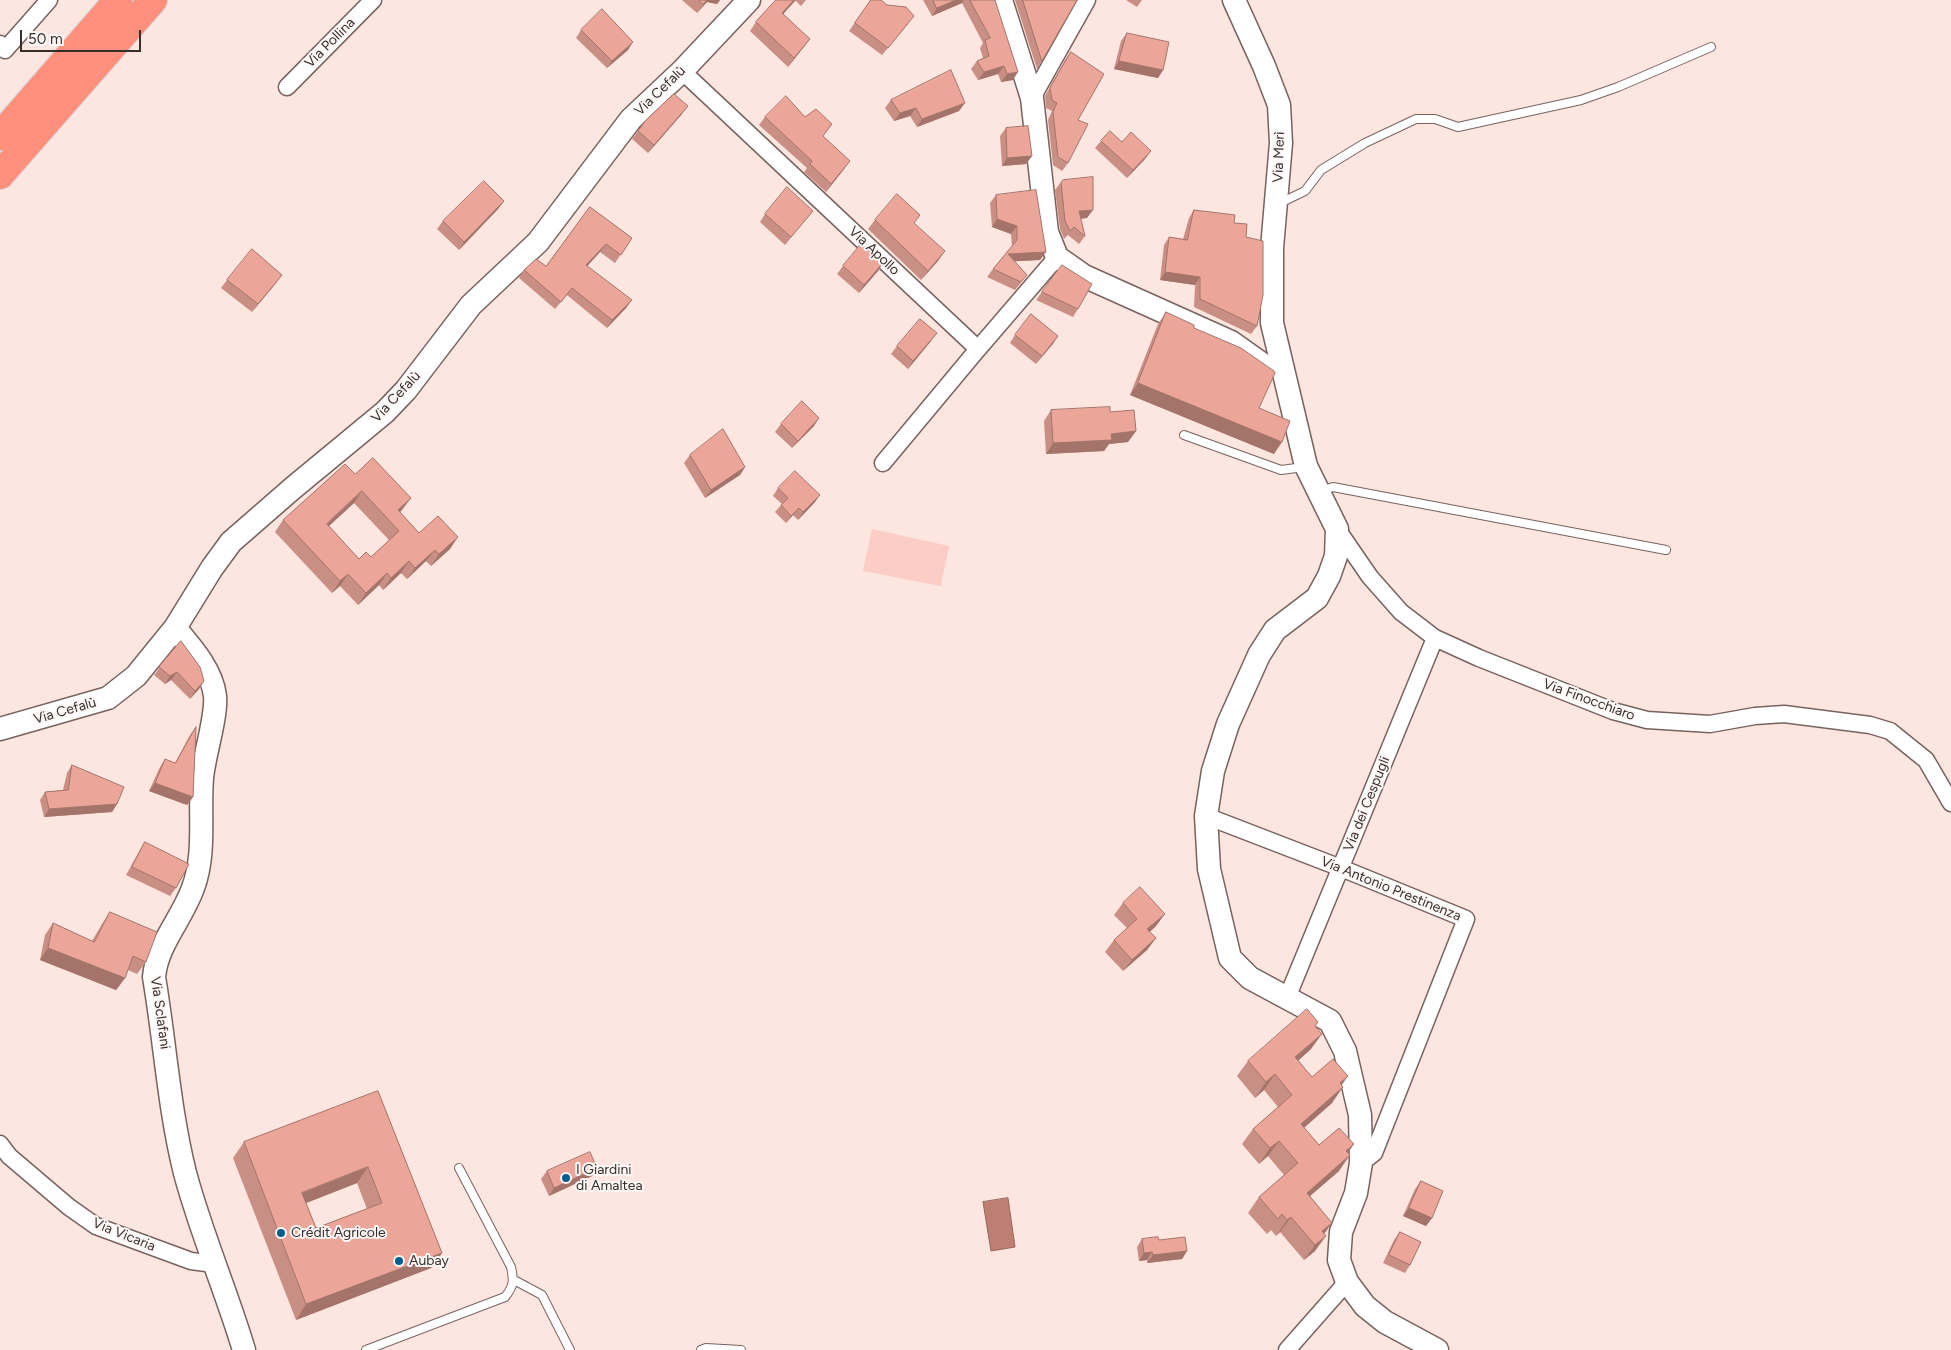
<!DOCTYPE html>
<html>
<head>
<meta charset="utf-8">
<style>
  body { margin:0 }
  #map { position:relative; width:1951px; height:1350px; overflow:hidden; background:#fde5e0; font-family:Figtree,sans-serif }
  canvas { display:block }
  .scale { position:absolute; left:20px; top:30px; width:121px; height:22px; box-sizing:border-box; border:2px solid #372e2c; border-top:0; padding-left:6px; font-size:15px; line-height:18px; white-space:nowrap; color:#372e2c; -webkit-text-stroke:4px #fcf7f6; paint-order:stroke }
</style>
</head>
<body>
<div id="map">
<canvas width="1951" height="1350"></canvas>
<div class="scale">50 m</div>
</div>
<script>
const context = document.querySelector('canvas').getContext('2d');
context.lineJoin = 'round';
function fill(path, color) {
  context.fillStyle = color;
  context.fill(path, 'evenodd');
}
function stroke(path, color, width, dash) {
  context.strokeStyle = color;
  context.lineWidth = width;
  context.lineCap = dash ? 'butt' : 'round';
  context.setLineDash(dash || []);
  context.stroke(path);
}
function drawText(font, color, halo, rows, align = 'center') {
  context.font = font + ' Figtree,sans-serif';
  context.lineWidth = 4;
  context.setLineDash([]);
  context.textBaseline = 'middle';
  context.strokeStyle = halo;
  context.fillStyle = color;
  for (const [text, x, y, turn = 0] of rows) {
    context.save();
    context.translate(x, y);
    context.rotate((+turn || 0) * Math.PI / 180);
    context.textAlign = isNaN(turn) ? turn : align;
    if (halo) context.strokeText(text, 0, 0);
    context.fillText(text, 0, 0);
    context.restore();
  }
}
fill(new Path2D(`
  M872,529L949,546L941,586L863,571Z`), '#fbcdc4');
const water = new Path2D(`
  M1008,1198L1015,1247L991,1251L983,1202Z`);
fill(water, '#bf7e72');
stroke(water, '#96665d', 1);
const lane = new Path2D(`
  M1280,203L1305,191L1321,170L1365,143L1416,119H1435L1458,127L1581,100L1618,87L1711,47
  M1184,435L1281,470L1304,467
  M1320,491L1333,487L1666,550
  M514,1280L542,1295L570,1350
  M366,1350L505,1297C514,1286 514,1280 511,1267L459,1168
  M701,1350L706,1348L741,1350`);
const street = new Path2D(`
  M0,44L5,50L49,0
  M682,71L978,349L1057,257
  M287,87L373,0
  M1032,98L1087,0
  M883,463L978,349
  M1337,529L1370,577L1401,612L1435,638L1479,658L1613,711L1647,720L1710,724L1755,716L1784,714L1870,725L1890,731L1926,760L1951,803
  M1206,816L1341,868L1466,919L1374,1153L1361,1163
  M1287,998L1435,638
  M0,1144L9,1156L69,1207L96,1226L191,1261L214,1264
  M1287,1350L1347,1282`);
const secondary = new Path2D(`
  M1001,0L1032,98L1047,232L1057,257L1084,276L1231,342L1262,364
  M1234,0L1264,66L1279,105L1281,143L1272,248V323L1306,466L1337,529L1336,556L1329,576L1317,598L1275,630L1259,655L1228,724L1213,771L1206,816L1209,869L1230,958L1250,978L1330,1021L1345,1051L1360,1115L1361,1163L1356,1193L1341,1232L1339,1260L1347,1282L1365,1306L1385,1322L1437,1350
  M175,628C191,647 212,670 215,696C217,716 204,756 202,778C199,815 206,853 193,888C182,919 157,944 154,977C165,1042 169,1109 185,1173C201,1233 226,1290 244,1350
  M0,729L108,698L136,676L175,628L212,568L231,542L293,488L385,412L406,390L471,305L538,242L631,119L682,71L749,0`);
const highway = new Path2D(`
  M0,136L118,0
  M0,175L153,0`);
stroke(lane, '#77625e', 10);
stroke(street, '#77625e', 19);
stroke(secondary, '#77625e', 25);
stroke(highway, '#d3d1d1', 30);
stroke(lane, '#fff', 8);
stroke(street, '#fff', 16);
stroke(secondary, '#fff', 22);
stroke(highway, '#fd8f7c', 28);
fill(new Path2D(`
  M682,0H720L717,4L707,2L697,13Z
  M776,0H806L801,6L795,0L783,14L810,39L788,67L750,31L756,22Z
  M871,0L908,24L882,55L849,31Z
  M923,0H995L1013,80L1001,82L998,74L978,80L971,69L977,61L983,58L980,48L983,43L962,3L932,16Z
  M1015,0H1077L1042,61L1037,69Z
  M1126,0H1142L1137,7Z
  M581,30L628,50L607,68L576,38Z
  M1127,33L1163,70L1158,78L1114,69L1121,41Z
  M1071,52L1078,120L1068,163L1062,171L1053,165L1048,120L1052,111L1046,108L1045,96L1065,60Z
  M891,100L959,111L917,127L910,116L894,121L885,108Z
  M682,114L648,153L632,139L646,120Z
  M765,117L823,136L844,169L826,192L804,172L807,168L759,125Z
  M1006,128L1032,156L1026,164L1002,166L1000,136Z
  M1101,141L1122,142L1145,159L1127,178L1095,148Z
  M1061,182L1087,218L1080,219L1085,236L1079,244L1068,235L1064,239L1060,229L1055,190Z
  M996,195L1040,260L1015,261L1021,283L1015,290L987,277L993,269L1012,247L1011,234L992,227L990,203Z
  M504,201L498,209L459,250L437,229L443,221Z
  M590,207L632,238L615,263L600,252L587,266L626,308L607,328L567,295L555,309L519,278L524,270L546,266Z
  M1194,210L1234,223L1246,237L1257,326L1251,334L1194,307L1195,285L1160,280L1164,245L1169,237L1183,239L1189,218Z
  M813,211L785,245L760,222L765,214Z
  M875,220L914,223L938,261L921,280L868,229Z
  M883,263L878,271L859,293L837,274L843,266Z
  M227,280L276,283L252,312L221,288Z
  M1042,292L1078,309L1073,317L1036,300Z
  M1166,312L1194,328L1259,408L1274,454L1130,395L1158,324Z
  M1015,335L1058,336L1036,364L1010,343Z
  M931,341L908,369L891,354L897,346Z
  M1051,410L1110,412L1136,431L1128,442L1109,444L1104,451L1046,454L1044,421Z
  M781,424L814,426L792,448L775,432Z
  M690,455L745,467L740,475L705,498L684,463Z
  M355,474L402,510L400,512L419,533L450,549L431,566L426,561L407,579L401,573L383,590L379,585L358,605L340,586L332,593L275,532L283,520ZM354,503L389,540L371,557L359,559L329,526Z
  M778,488L815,502L798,520L793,515L786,523L775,512L782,504L773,496Z
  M181,641L204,681L199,689L190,699L171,680L165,684L154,675Z
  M196,727L193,797L187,805L149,791L160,767L165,759L175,763L190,735Z
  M72,765L117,804L112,812L44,817L40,800L45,792L63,790L67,773Z
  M145,842L176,888L170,896L126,875L140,850Z
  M1123,903L1156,926L1150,932L1156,938L1147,950L1123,971L1105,952L1114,940L1127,928L1114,915Z
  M110,912L146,962L137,974L128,970L125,978L116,990L40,960L45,935L53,923L92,941L102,924Z
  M1315,1026L1311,1049L1298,1061L1312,1077L1342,1085L1332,1103L1304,1128L1319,1145L1354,1144L1347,1153L1339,1171L1310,1196L1332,1223L1324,1234L1315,1251L1304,1260L1280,1232L1276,1236L1271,1230L1267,1234L1248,1213L1259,1197L1284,1175L1268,1156L1259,1164L1242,1144L1253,1129L1278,1107L1264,1090L1255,1098L1237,1076L1248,1061Z
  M378,1091L442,1253L431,1268L296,1320L233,1158L244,1142ZM357,1183L367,1209L316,1228L306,1203Z
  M597,1168L592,1176L549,1196L541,1179L547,1171Z
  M1421,1181L1432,1218L1426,1226L1403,1216L1415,1189Z
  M1400,1232L1410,1265L1405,1273L1383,1263L1394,1240Z
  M1142,1239L1159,1240L1187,1251L1182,1259L1147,1263V1260L1139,1261L1137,1247Z`), '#ca8f84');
fill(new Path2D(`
  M707,0H720L717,4L707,2L697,13Z
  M794,0H796L776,22L782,13Z
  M956,0H964L962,3L932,16L937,8Z
  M810,39L803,48L788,67L794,58Z
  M633,42L628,50L607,68L612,61Z
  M1119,61L1163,70L1158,78L1114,69Z
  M1004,66L998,74L978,80L984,72Z
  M1018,72L1013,80L1001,82L1007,74Z
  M965,103L959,111L917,127L922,119Z
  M688,106L682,114L648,153L654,145Z
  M916,108L910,116L894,121L900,113Z
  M1151,151L1145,159L1127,178L1133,170Z
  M1032,156L1026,164L1002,166L1007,158Z
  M850,161L844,169L826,192L831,184Z
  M504,201L498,209L459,250L464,242Z
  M1093,210L1087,218L1073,219L1079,211Z
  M997,219L1017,226L1011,234L992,227Z
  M606,244L600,252L581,273L586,265Z
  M945,251L938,261L921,280L928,271Z
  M1046,252L1040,260L1003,262L1008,254Z
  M883,263L878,271L859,293L864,285Z
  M1165,272L1200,277L1195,285L1160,280Z
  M282,275L276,283L252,312L258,304Z
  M632,300L626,308L607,328L612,320Z
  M937,333L931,341L908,369L913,361Z
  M1058,336L1053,344L1036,364L1042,356Z
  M1138,383L1282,442L1274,454L1130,395Z
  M819,418L814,426L792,448L798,441Z
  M1136,431L1128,442L1109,444L1104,451L1046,454L1053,443L1111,434Z
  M745,467L740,475L705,498L711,490Z
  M362,491L354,503L318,536L327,524Z
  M820,495L815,502L798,520L803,512Z
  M411,498L402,510L390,522L398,510Z
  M799,508L793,515L786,523L791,516Z
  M458,537L450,549L431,566L439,554Z
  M435,550L426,561L407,579L415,568Z
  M409,561L401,573L383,590L391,578Z
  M387,573L379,585L358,605L366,593Z
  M348,574L340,586L332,593L340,581Z
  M177,672L171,680L165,684L170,676Z
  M204,681L199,689L190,699L195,691Z
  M155,783L193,797L187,805L149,791Z
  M117,804L112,812L44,817L49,809Z
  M1165,914L1156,926L1139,941L1147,929Z
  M1156,938L1147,950L1123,971L1132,960Z
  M48,948L125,978L116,990L40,960Z
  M1322,1034L1311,1049L1284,1073L1295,1057Z
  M1275,1074L1264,1090L1255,1098L1266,1082Z
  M1348,1076L1337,1092L1340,1083Z
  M1343,1087L1332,1103L1290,1140L1301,1124Z
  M1279,1141L1268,1156L1259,1164L1270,1148Z
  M1354,1144L1343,1160L1346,1151Z
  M1350,1155L1339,1171L1296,1208L1307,1193Z
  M368,1167L357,1183L291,1209L302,1193Z
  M597,1168L592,1176L549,1196L554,1188Z
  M1409,1208L1432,1218L1426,1226L1403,1216Z
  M1291,1217L1280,1232L1276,1236L1287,1220Z
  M1332,1223L1321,1238L1322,1231Z
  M1326,1236L1315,1251L1304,1260L1315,1245Z
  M1187,1251L1182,1259L1147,1263L1153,1255Z
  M1152,1252L1147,1260L1139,1261L1144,1253Z
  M442,1253L431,1268L296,1320L306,1304Z`), '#a4746b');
const building = new Path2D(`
  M699,0H707L703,4Z
  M776,0H794L782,13L810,39L794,58L756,22Z
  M871,0H881L887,5L906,7L914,16L888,48L855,23Z
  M933,0H956L937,8Z
  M970,0H995L1018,72L1007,74L1004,66L984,72L977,61L989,56L985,40L990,38Z
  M1023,0H1077L1042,61Z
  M602,9L633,42L612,61L581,30Z
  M1127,33L1169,42L1163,70L1119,61Z
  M1071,52L1104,74L1078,120L1088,124L1068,163L1058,157L1053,112L1057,103L1052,100L1050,88Z
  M951,70L965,103L922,119L916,108L900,113L891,100Z
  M674,94L688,106L654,145L638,131L646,120Z
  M786,96L805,117L816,109L832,124L823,136L850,161L831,184L810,164L812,161L765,117Z
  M1028,126L1032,156L1007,158L1006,128Z
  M1110,131L1122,142L1131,132L1151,151L1133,170L1101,141Z
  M1093,177V210L1079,211L1085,236L1074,227L1070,231L1065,221L1061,182L1063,180Z
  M484,181L504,201L464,242L443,221Z
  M787,187L813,211L791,237L765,214Z
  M1036,190L1046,252L1008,254L1027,275L1021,282L993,269L1017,240V226L997,219L996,195Z
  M897,194L920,215L914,223L945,251L928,271L875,220Z
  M590,207L632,238L621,255L606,244L586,265L632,300L612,320L572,288L561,302L524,270L536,259L546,266Z
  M1194,210L1235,215L1234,223L1247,224L1246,237L1263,241V295L1257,326L1200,299V277L1165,272L1169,237L1187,240Z
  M861,244L883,263L864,285L843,266Z
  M252,249L282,275L258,304L227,280Z
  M1062,265L1092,284L1078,309L1042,292Z
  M1166,312L1194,325V328L1241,348L1274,371L1275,373L1259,408L1290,421L1282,442L1138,383Z
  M1031,314L1058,336L1042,356L1015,335Z
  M920,319L937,333L913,361L897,346Z
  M802,401L819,418L798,441L781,424Z
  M1110,407V412L1134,410L1136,431L1111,434L1112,440L1053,443L1051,410Z
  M723,429L745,467L711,490L690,455Z
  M373,458L411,498L398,510L419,533L438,516L458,537L439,554L435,550L415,568L409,561L391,578L387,573L366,593L348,574L340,581L283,520L345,464L355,474ZM362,491L399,531L371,557L366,552L359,559L327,524Z
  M795,471L820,495L803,512L799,508L791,516L781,505L788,498L778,488Z
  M181,641L200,667L204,681L195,691L177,672L170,676L159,667Z
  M196,727L193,797L155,783L165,759L175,763Z
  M72,765L124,787L117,804L49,809L45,792L68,790Z
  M145,842L189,864L176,888L132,867Z
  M1140,887L1165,914L1147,929L1156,938L1132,960L1114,940L1137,919L1123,903Z
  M110,912L157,932L146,962L133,956L125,978L48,948L53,923L94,942Z
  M1307,1009L1318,1022L1315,1026L1322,1034L1295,1057L1312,1077L1333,1059L1348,1076L1340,1083L1343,1087L1301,1124L1319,1145L1339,1128L1354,1144L1346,1151L1350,1155L1307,1193L1332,1223L1322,1231L1326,1236L1315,1245L1291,1217L1287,1220L1282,1214L1278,1219L1259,1197L1298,1163L1279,1141L1270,1148L1253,1129L1292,1095L1275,1074L1266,1082L1248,1061Z
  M378,1091L442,1253L306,1304L244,1142ZM368,1167L382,1203L316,1228L302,1193Z
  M590,1152L597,1168L554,1188L547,1171Z
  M1421,1181L1443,1191L1432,1218L1409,1208Z
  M1400,1232L1421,1242L1410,1265L1389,1255Z
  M1158,1237L1159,1240L1185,1237L1187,1251L1153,1255L1152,1252L1144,1253L1142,1239Z`);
fill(building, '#eba699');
stroke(building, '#a4746b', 1);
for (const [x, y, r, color] of [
  [566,1178,5,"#005e8e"],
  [281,1233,5,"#005e8e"],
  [399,1261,5,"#005e8e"]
]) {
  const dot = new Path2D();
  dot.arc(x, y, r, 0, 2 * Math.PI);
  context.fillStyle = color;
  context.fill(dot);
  stroke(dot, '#fcf7f6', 2);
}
drawText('14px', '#372e2c', '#fcf7f6', [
  ["Via Pollina",330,43,-45],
  ["Via Cefalù",660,91,-44],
  ["Via Merì",1279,157,-88],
  ["Via Apollo",874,251,43],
  ["Via Cefalù",396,397,-47],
  ["Via Finocchiaro",1589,700,20],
  ["Via Cefalù",65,711,-16],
  ["Via dei Cespugli",1367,804,-68],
  ["Via Antonio Prestinenza",1391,889,22],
  ["Via Sclafani",160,1013,82],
  ["Via Vicaria",124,1235,22]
]);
drawText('14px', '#372e2c', '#fcf7f6', [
  ["I Giardini",576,1170],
  ["di Amaltea",576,1186],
  ["Crédit Agricole",291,1233],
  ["Aubay",409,1261]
], 'left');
</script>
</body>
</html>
